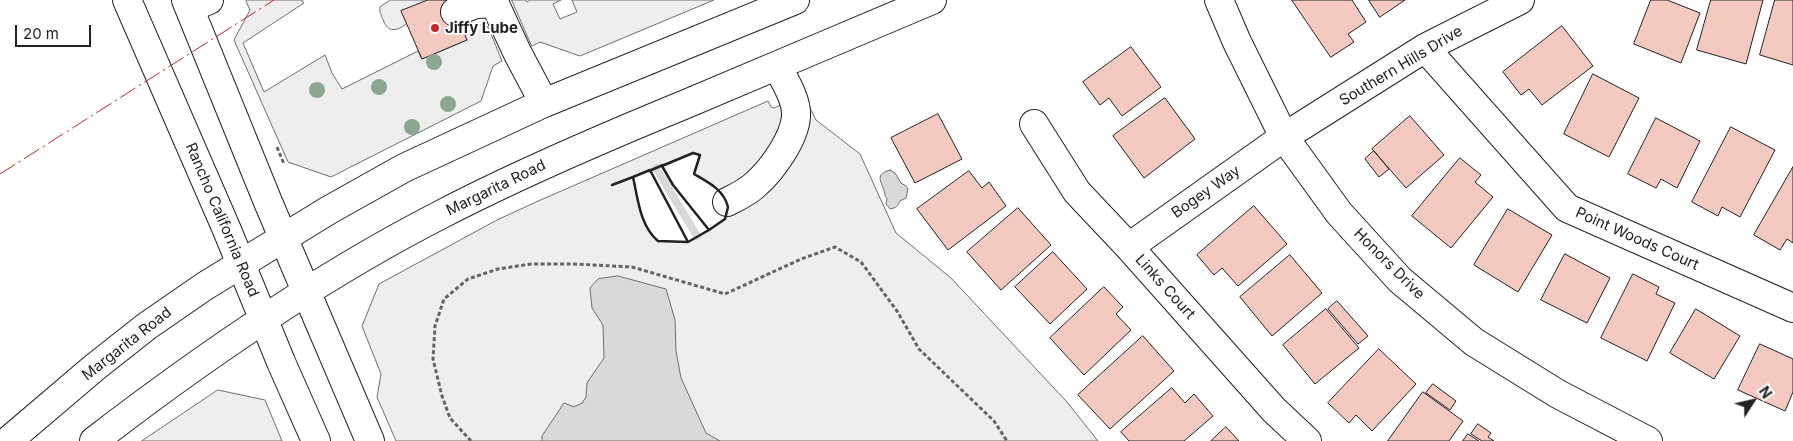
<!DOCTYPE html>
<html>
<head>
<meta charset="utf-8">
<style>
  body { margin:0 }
  #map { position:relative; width:1793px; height:441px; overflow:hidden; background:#fff; font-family:Inter,sans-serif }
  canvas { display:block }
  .north { position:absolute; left:1728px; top:376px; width:50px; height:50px; -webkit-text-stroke:4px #fff; paint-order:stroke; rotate:55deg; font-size:14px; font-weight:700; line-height:20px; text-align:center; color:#222 }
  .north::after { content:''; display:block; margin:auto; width:18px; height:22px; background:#222; clip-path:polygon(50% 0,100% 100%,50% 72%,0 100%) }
  .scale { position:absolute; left:15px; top:25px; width:76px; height:22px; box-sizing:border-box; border:2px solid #222; border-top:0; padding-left:6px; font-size:15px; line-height:18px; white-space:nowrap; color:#222; -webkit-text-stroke:4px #fff; paint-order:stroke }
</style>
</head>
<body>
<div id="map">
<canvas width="1793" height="441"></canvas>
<div class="north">N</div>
<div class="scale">20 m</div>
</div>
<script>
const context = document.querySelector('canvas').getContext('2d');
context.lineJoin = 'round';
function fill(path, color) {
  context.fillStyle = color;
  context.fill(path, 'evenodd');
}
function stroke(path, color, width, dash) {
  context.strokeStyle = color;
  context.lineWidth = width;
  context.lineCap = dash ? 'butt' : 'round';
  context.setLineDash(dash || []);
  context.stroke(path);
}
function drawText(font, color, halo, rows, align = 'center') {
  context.font = font + ' Inter,sans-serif';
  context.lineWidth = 4;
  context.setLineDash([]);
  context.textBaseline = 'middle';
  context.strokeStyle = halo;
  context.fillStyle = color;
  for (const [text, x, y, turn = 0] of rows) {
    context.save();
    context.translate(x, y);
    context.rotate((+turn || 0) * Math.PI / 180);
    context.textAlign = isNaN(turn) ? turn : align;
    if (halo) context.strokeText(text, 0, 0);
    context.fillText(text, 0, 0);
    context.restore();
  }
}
const green = new Path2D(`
  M248,0H302L304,3L243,43L264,92L325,55L332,73L342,89L418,51L422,59L467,40L463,32L480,25L487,26L489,29L502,61L493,66L481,101L331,177L288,162L234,40L250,10L246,1Z
  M391,0H428C420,10 394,45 384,22C382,17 379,12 380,7Z
  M512,0H526L527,2L530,0H561L553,4L560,19L577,12L572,0H714L580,56L540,42L532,46Z
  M803,94L816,120L860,154L896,233L951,278L1067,402L1098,441H396L377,397L381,374L362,326L379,284L497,220L536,202L768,101L771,107L774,108ZM693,153L700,155L694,174C710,183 734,197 725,219L688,242L658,241C640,226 638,199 633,177Z
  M218,390L265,400L282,441H142Z`);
fill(green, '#eee');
stroke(green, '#6f6f6f', 1);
const water = new Path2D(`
  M890,170L895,173L901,183L906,186L908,189L906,198L900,201C898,206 896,208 890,209L886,204L887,198L885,196C885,185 871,175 890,170Z
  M618,276L666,289L675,320L676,351L681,378L706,433L720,441H542V436L564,403L574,407L582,403L586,397L587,383L604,358L603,325L592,308L590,288L598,279Z`);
fill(water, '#d9d9d9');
stroke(water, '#6f6f6f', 1);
stroke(new Path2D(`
  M656,168L697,236`), '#d9d9d9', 8);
const building = new Path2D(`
  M428,0H450L467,40L422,59L401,11Z
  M1292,0H1352L1366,22L1348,34L1354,42L1331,57Z
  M1369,0H1405L1380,17Z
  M1651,0H1667L1700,13L1681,63L1634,44Z
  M1711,0H1763L1746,64L1697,50Z
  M1775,0H1793V65L1760,55Z
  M1562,26L1593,66L1542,105L1529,89L1521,95L1503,72Z
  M1131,47L1161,87L1122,116L1109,98L1100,105L1083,82Z
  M1593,74L1639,98L1609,157L1564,134Z
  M1165,98L1195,139L1144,178L1113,136Z
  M938,114L962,159L915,183L891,138Z
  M1410,116L1444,155L1406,188L1372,149Z
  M1656,118L1700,141L1677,188L1661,179L1656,188L1628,174Z
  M1731,127L1775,150L1740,217L1722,207L1718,216L1692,202Z
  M1374,151L1389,169L1379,177L1365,159Z
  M1460,158L1481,175L1475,182L1493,197L1451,248L1412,216Z
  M1793,167V243L1787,239L1780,250L1754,235Z
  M969,171L982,188L989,182L1006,206L948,250L917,209Z
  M1254,206L1287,244L1238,286L1222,268L1214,275L1197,255Z
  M1018,208L1051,245L1001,290L967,252Z
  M1508,209L1552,235L1518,292L1474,265Z
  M1053,252L1087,289L1050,324L1015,287Z
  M1565,254L1610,278L1587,323L1541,300Z
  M1290,255L1322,293L1272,336L1240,297Z
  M1633,274L1659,287L1656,294L1675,303L1647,361L1601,338Z
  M1104,287L1123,307L1116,314L1131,330L1084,375L1050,338Z
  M1337,301L1368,336L1358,344L1328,309Z
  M1326,309L1359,348L1315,384L1283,345Z
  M1696,309L1740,336L1714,379L1670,353Z
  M1143,336L1174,371L1110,429L1078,395Z
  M1760,344L1793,359V392L1785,411L1738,390Z
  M1379,349L1416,384L1372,431L1356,415L1349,423L1328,403Z
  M1433,384L1456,401L1450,410L1426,393Z
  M1172,388L1185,403L1194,394L1213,416L1184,441H1129L1121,432Z
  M1423,392L1463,421L1449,441H1388Z
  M1478,424L1491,433L1488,437L1494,441H1482L1471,434Z
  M1226,427L1239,441H1211Z
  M1468,434L1479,441H1463Z`);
fill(building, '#f3c9c0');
stroke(building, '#222', 1);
const minor = new Path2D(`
  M493,0L517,52L544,103
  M1219,0L1237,42L1284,137L1339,213L1400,280L1474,342L1558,394L1648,441
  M190,8L209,0
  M455,12L476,4L495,3
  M1425,48L1567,208L1793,308
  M1034,124L1077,192L1129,247L1274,410L1307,441
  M727,202C737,197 748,192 756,184C772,170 795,138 796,116C797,99 784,80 777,66
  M1129,247L1284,137L1425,48L1520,0`);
const major = new Path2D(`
  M127,0L227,230L281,362L316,441
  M186,0L268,202L370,441
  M8,441L95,367L147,326L205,286L329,210L404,168L544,103L795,0
  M94,441C203,357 319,277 442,214C521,173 603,138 686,104C768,69 850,35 932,0`);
stroke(minor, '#222', 30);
stroke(major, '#222', 30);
stroke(new Path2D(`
  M277,147L284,164
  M471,441L450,418L442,396L433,359L435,326L444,299L468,279L498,269L531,264H574L632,267L725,294L801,259L835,247L861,262L897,311L919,349L994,421L1007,441`), '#646464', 3, [4, 2.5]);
stroke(minor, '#fff', 28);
stroke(major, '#fff', 28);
stroke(new Path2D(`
  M693,153L700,155L694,174C708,182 724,190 728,207L725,219L709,230L673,185L662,166Z
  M650,170L688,242L658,241C640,226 638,199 633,177Z
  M649,171L663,165
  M612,185L633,177
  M688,242L709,230`), '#222', 2.5);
stroke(new Path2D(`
  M0,174L274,0`), '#c62828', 1, [18, 4, 2.5, 4]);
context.fillStyle = '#8da692';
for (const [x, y] of [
  [434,62],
  [379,87],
  [317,90],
  [448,104],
  [412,127]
]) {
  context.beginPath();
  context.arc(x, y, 8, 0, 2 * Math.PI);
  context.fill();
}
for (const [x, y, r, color] of [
  [435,28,5,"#c62828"]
]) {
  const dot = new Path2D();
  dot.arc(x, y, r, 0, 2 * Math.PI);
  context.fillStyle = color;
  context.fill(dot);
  stroke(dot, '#fff', 2);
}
drawText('bold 15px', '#222', '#fff', [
  ["Jiffy Lube",445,28]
], 'left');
drawText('15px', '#222', '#fff', [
  ["Southern Hills Drive",1401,66,-31],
  ["Margarita Road",496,188,-26],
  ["Bogey Way",1206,192,-35],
  ["Rancho California Road",222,220,67],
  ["Point Woods Court",1637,239,24],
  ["Honors Drive",1389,264,45],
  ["Links Court",1165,287,48],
  ["Margarita Road",127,344,-38]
]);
</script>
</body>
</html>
